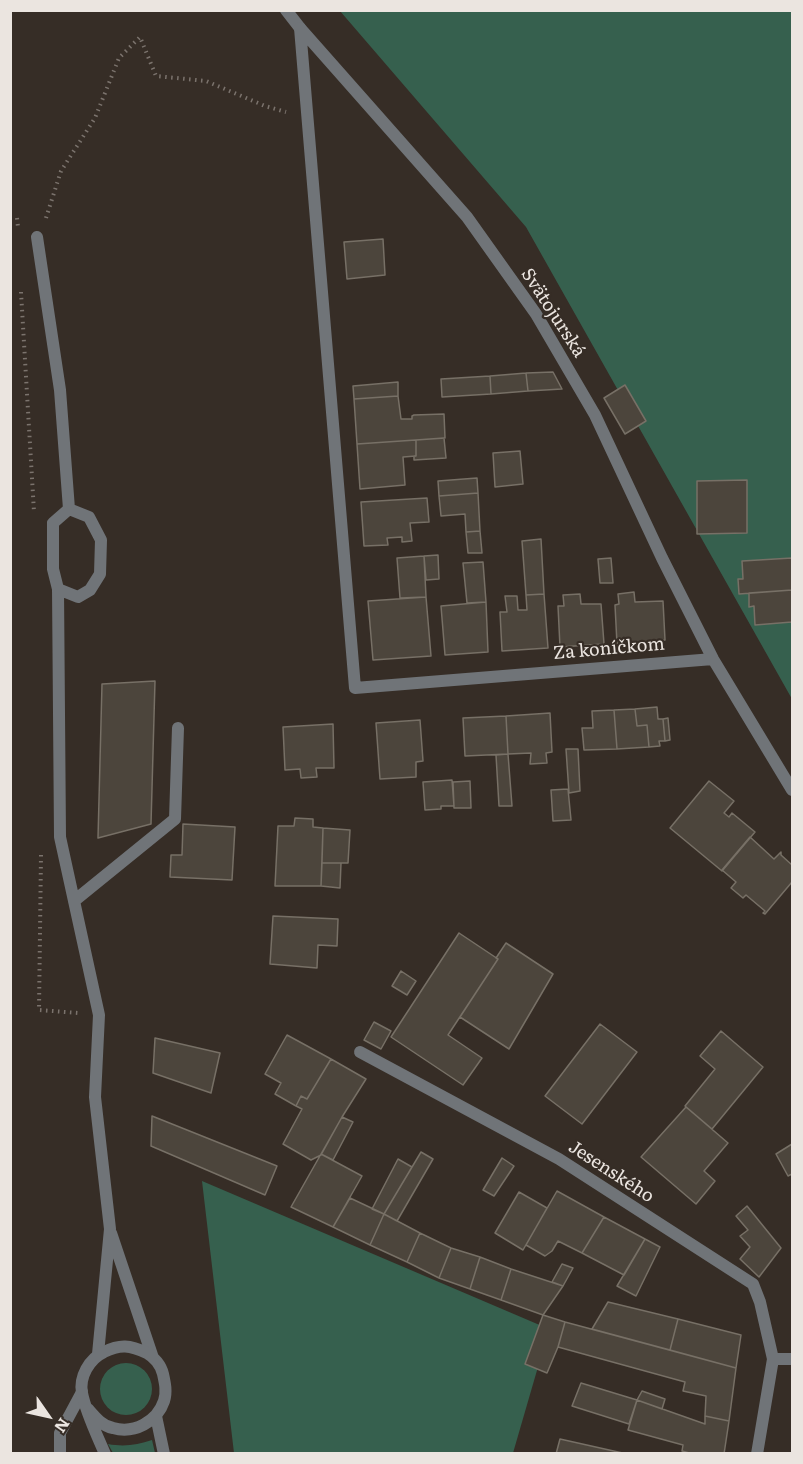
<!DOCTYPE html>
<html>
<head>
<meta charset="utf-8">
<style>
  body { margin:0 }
  #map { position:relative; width:803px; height:1464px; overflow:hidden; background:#362d26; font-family:Literata,serif }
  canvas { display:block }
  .frame { position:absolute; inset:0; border:12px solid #ebe5e0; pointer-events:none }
  .north { position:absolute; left:18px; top:1386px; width:60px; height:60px; -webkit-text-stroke:4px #362d26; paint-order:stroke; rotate:124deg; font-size:16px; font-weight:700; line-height:24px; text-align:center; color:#ebe5e0 }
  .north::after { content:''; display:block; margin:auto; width:21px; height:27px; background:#ebe5e0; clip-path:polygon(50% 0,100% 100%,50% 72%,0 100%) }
</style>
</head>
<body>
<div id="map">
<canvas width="803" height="1464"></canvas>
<div class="frame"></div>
<div class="north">N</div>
</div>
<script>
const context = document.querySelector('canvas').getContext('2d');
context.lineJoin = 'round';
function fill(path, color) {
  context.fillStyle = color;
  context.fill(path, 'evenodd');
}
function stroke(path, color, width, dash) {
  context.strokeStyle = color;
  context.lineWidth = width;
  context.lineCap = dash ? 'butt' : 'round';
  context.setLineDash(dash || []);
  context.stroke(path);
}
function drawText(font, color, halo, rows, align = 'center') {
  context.font = font + ' Literata,serif';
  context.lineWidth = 4.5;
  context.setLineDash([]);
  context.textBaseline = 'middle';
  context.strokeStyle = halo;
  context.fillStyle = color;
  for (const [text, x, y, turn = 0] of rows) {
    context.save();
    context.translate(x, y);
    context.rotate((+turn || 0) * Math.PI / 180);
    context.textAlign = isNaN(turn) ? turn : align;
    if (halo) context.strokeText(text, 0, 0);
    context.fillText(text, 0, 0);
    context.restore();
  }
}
fill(new Path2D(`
  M340,11H792V699L526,227Z
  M202,1181L549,1329L513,1453H234Z
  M100 1389a26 26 0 1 1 52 0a26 26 0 1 1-52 0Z
  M152,1440L155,1453H113L108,1444C124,1447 137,1445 152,1440Z`), '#36604e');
const building = new Path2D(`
  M383,239L385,275L347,279L344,242Z
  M553,372L562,389L528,391L526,373Z
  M526,373L528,391L491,394L490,376Z
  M490,376L491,394L442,397L441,379Z
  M398,382V396L354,399L353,386Z
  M625,385L646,421L625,434L604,398Z
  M398,396L401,419H412V416L414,415L444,414L445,438L357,444L354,399Z
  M444,438L446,458L414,460V456H416V440Z
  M416,440V456L403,457L405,485L360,489L357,444Z
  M520,451L523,484L495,487L493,453Z
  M477,478L478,493L439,496L438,481Z
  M747,480V533L697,534V481Z
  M478,493L480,531L466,532L465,514L441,516L439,496Z
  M427,498L429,522L410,523L412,541L402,542V537L387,538L388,545L364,546L361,502Z
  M480,531L482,553H468L466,532Z
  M541,539L544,594L526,595L522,541Z
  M438,555L439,579L426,580L424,556Z
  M424,556L426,597L400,598L397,558Z
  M611,558L613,583H600L598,559Z
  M792,558V590L739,594L738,579H743L742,561Z
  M483,562L486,602L467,603L463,563Z
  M792,590V622L755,625L754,606L749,607V593Z
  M634,592L635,602L663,601L665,640L617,644L615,605L619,604L618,594Z
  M544,594L548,648L502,651L500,612H507L505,596H517L518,610H527L526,595Z
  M580,594L581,604H601L604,644L560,647L558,606H564L563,595Z
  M426,597L431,656L373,660L368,601Z
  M486,602L488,652L445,655L441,606Z
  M155,681L151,824L98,838L102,684Z
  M657,707L658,719H663L665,741H659L660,746L649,747L647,725L637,726L635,709Z
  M635,709L637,726L647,725L649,747L617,749L614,710Z
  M614,710L617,749L584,750L582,728H593L592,711Z
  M550,713L552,752L546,753L547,763L530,764L531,753L508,754L506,716Z
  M506,716L508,754L465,756L463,718Z
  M668,718L670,740L665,741L663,719Z
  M420,720L423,761L416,762V777L380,779L376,723Z
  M333,724L334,768H316L317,777L301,778L300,769L285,770L283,727Z
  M566,749H578L580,791L569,793Z
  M508,754L512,806H499L496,755Z
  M452,780L454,806H441V809L425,810L423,782Z
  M470,781L471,808H454L453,782Z
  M709,781L734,801L724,813L729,817L732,813L755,832L722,871L670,828Z
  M568,789L571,820L553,821L551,790Z
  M295,818L313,819V827L323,828L321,886H275L278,826H294Z
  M183,824L235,827L232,880L170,877L171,855H182Z
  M323,828L350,830L348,863H322Z
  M750,837L774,859L781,852V855L792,865V882L765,914L763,913L765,911L746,895L743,898L731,888L736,882L722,870Z
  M322,863H341L340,888L321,886Z
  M273,916L338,919L337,946L318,945L317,968L270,964Z
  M459,933L498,959L448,1035L482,1058L463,1085L391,1037Z
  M506,943L553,974L509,1049L460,1017L498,959L496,958Z
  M401,971L416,981L407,995L392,986Z
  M374,1022L391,1031L381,1049L364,1040Z
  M600,1024L637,1052L582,1124L545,1096Z
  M721,1031L763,1067L712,1129L685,1106L715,1069L700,1056Z
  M287,1035L331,1059L307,1099L301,1096L296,1106L275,1094L281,1083L265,1074Z
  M155,1038L220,1053L211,1093L153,1073Z
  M331,1059L366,1079L342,1117L321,1155L311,1160L283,1144L302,1109L296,1106L301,1096L307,1099Z
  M686,1107L728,1143L704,1171L715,1181L696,1204L641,1157Z
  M152,1116L277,1166L265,1195L151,1146Z
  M342,1117L353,1122L333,1160L321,1154Z
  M792,1144V1174L788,1176L776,1154Z
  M421,1152L433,1159L397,1221L384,1214Z
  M321,1154L362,1176L333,1227L291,1207Z
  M502,1158L514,1166L494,1196L483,1190Z
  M398,1159L412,1167L384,1214L372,1209Z
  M557,1191L604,1217L582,1253L558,1241L552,1251L545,1256L526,1245Z
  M519,1192L547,1208L523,1250L495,1233Z
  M350,1198L384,1214L370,1245L333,1227Z
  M747,1206L781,1248L759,1277L740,1259L750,1247L740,1236L748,1230L736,1216Z
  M384,1214L420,1233L407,1262L370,1245Z
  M604,1217L645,1239L624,1275L582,1253Z
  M420,1233L451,1248L439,1278L407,1262Z
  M645,1239L660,1247L636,1296L617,1286Z
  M451,1248L480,1257L470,1289L439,1278Z
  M480,1257L511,1269L501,1300L470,1289Z
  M562,1264L573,1268L563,1286L552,1282Z
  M511,1269L563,1286L543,1315L501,1300Z
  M608,1302L678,1319L670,1350L592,1329Z
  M543,1315L565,1322L558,1347L547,1373L525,1364Z
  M678,1319L741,1335L736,1368L670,1350Z
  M565,1322L736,1368L729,1421L705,1416L706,1396L683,1391L685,1382L558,1347Z
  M581,1383L637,1400L629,1424L572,1406Z
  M642,1391L665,1399L662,1409L637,1400Z
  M637,1400L705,1424V1416L729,1421L724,1454H693L682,1451L683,1445L628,1430Z
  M560,1439L627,1454H556Z`);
fill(building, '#4c453c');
stroke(building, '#777066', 1.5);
stroke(new Path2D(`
  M17,218L18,227
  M46,218L61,171L95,118L119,58L140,37L156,76L206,81L265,106L286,112
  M21,292L34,512
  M41,855L39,1010L78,1013`), '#7b736d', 4, [1.5, 4.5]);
stroke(new Path2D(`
  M286,10L300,28
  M37,237L60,390L69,509L89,517L101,540L100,574L90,590L78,597L58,589L53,569V523L69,509
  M58,589L60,837L99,1015L95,1097L110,1229L98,1354
  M74,901L175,819L178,728
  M111,1233L152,1355
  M60,1454V1433L82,1392`), '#707478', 12);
stroke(new Path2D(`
  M300,28L355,688L713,659
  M300,28L467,217L536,314L595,415L662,558L713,659L792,790
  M360,1052L559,1159L753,1284L760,1302L773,1359L757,1454
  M773,1359H792
  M88,1409C95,1417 102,1426 113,1428C134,1434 157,1422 164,1401C167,1392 165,1383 163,1374C161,1365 154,1357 147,1353C130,1345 120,1344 104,1352C89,1359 79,1377 82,1393C86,1413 97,1435 105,1454
  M156,1416L164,1454`), '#707478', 12);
drawText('18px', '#ebe5e0', '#362d26', [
  ["Svätojurská",553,313,57],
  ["Za koníčkom",609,649,-5],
  ["Jesenského",611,1172,33]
]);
</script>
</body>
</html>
